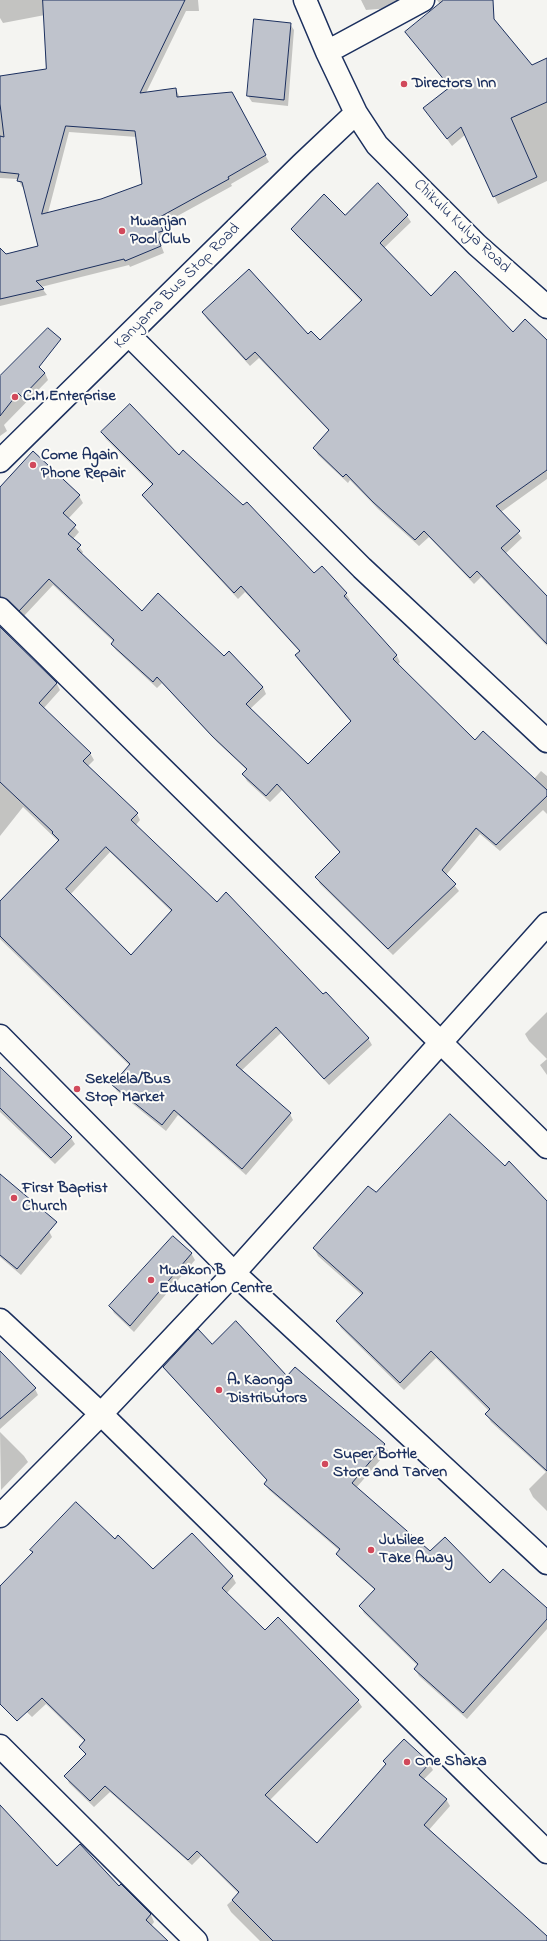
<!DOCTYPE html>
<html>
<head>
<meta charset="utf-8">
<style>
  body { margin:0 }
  canvas { display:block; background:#f4f4f1 }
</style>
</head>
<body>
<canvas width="547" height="1941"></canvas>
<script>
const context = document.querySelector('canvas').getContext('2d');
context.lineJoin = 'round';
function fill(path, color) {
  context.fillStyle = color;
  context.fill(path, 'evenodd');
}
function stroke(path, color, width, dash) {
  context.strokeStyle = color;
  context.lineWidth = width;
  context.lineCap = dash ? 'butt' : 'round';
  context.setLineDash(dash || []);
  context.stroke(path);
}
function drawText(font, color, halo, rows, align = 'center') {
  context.font = font + ' "Indie Flower",sans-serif';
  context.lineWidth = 4;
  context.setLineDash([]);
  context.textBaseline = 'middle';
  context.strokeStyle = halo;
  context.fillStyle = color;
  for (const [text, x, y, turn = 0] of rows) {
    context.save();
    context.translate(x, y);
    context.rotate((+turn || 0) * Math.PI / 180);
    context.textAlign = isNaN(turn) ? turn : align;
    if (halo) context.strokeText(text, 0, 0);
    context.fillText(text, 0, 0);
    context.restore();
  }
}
fill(new Path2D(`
  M0,0H198L199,11H186L146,93L176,89L180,98L231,93L269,162L231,184L232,186L161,225L166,237L159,240L164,253L130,267L129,265L41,287L47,295L0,306V256L39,247L25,188L22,187L18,179L0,178V77L47,70L45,15L3,23L0,18ZM69,132L137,137L143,184L101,200L48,213Z
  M361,0H416L401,7L366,10Z
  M437,0H478L532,66L547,59V181L498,204L466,134L452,146L424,108L450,88L406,32L440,4Z
  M290,24L294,30L288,106L252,102L248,96Z
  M345,216H407L411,222L384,248L431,297L513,333L547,342V479L501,512L522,538L505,554L547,597V646L481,577L474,584L429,537L419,546L378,509L350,480L348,483L318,455L314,448L329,431L259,358L250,366L207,319L203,312L308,335L320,342L362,302L296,235L292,229Z
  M45,373L48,380L4,425L7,431L0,436V378Z
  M102,433L179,456L314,574L346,594L350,600L348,602L397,656L400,662L397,665L475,742L534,779L541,771L547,776V814L543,810L500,851L480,834L446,875L459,891L393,955L320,884L317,878L340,853L282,790L270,802L247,781L243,774L247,770L217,742L162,683L157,688L116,650L112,644L114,642L53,585L24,616L8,603L0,604V488L33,453L79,496L83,503L68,519L79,532L73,539L83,552L81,555L142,612L224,657L263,687L266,694L250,709L308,765L351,722L300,662L296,656L300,652L245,592L238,599L147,501L144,495L152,485L106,439Z
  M0,628L57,684L60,690L43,709L90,753L94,760L87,767L137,814L140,820L136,825L217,903L323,996L368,1038L372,1045L329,1085L281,1033L241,1071L290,1114L293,1120L246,1175L178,1115L166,1131L117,1091L113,1085L130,1066L0,939V902L59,842L23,807L0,836ZM110,852L171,911L131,956L70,895Z
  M547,1012V1075L540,1065L547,1059L529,1041L525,1034Z
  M0,1069L71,1138L75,1144L55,1164L0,1112Z
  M505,1167L547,1202V1511L533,1497L529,1489L546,1472L491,1422L486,1414L489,1411L436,1358L404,1390L341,1328L337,1321L362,1295L318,1256L314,1248L376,1194Z
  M0,1183L49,1231L52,1237L21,1275L0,1257Z
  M191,1253L195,1260L134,1332L114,1313L110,1306Z
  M212,1346L287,1378L384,1444L388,1451L356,1488L430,1553L490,1585L547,1610V1629L467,1719L419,1676L415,1669L418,1666L364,1613L360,1606L375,1590L341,1560L337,1554L340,1551L269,1490L265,1484L268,1481L168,1373L164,1367Z
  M0,1358L35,1389L38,1395L0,1429Z
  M0,1432L24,1456L28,1462L1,1490Z
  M115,1540L153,1571L232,1576L236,1583L226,1594L265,1631L358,1701L362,1707L269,1801L317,1845L387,1765L384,1761L429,1763L433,1770L423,1780L446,1799L450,1806L428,1831L547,1937V1941H260L231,1912L227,1905L239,1894L201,1856L192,1865L110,1792L94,1807L69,1783L66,1776L86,1755L80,1747L85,1742L46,1704L32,1717L0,1686V1587L33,1553L31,1550Z
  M0,1813L57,1867L119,1887L121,1885L151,1915L154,1922L151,1926L167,1941H39L0,1903Z`), '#0003');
const building = new Path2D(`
  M43,0H185L140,93L176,88L177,97L232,92L266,155L228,177L229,179L158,218L163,231L156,233L161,246L125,261L124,259L36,281L44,289L0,299V248L6,254L38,246L22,182L17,181L19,174L0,172V136L4,137L0,104V76L46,69ZM66,126L135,131L142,184L101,199L42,214Z
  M444,0H493L494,19L532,65L547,58V102L511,118L537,177L493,197L461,127L447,139L423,108L450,87L405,32Z
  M254,19L291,23L284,100L247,96Z
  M378,183L408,215L380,243L431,296L455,271L513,332L525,319L547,340V470L496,506L520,531L501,548L547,596V644L477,571L470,578L424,531L415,540L373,502L346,474L343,477L313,448L329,430L255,352L246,360L202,312L249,269L308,334L311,331L320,340L362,300L291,229L324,194L345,215Z
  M48,328L61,339L39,367L45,373L22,397L18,393L0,416V376Z
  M130,404L179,455L183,450L243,505L247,502L314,573L322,566L347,593L344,596L397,655L393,659L475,740L483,731L547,790V796L496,845L476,828L442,870L456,884L388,949L315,877L340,852L277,784L266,796L242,774L247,769L212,736L157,677L153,682L111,644L114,640L49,579L19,611L8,600L0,597V487L33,451L80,495L63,513L76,525L68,534L81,545L77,549L142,611L158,593L224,656L229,651L263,687L246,704L308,764L351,721L295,655L300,651L241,586L234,593L142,495L153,484L101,432Z
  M0,627L57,683L39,703L91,753L83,761L138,813L131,820L217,902L226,892L323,994L326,992L369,1038L324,1079L276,1027L236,1065L291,1113L242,1169L174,1110L162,1125L112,1085L130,1064L0,936V901L59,840L52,833L53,832L0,782ZM106,847L172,910L131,955L66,889Z
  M0,1067L72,1137L51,1158L0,1108Z
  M450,1114L505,1166L509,1161L547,1201V1471L485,1414L490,1409L431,1351L400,1383L336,1321L363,1293L313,1248L368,1186L376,1192Z
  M0,1174L57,1222L17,1269L0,1255Z
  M173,1236L192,1253L130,1326L109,1306Z
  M236,1321L287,1376L295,1367L385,1444L352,1483L430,1551L445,1537L490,1583L503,1569L547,1608V1619L463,1713L414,1669L418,1664L359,1606L375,1589L336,1554L340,1549L264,1484L267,1480L163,1367L198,1329L212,1344Z
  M0,1351L36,1388L0,1419Z
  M76,1502L115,1539L118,1535L153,1569L192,1533L233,1576L222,1588L265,1630L278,1617L359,1700L265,1795L317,1843L386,1764L383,1761L404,1739L430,1763L419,1775L447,1799L424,1825L547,1936V1941H273L232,1900L239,1892L197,1851L188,1860L105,1786L90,1801L64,1776L86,1754L79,1747L85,1740L42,1698L17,1721L0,1704V1586L33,1552L30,1550Z
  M0,1805L57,1866L80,1844L119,1886L121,1884L151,1914L146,1920L168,1941H0Z`);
fill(building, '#bfc3cc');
stroke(building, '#1b2f5e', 1);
const minor = new Path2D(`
  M305,0L327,52L356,113L377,145L477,245L547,307
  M327,52L423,0
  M129,335L362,568L547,741
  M0,461L302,164L356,113
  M0,609L547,1147
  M0,1036L234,1273L547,1563
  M0,1320L101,1414L547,1852
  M0,1516L101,1414L234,1273L547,924
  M0,1746L196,1941`);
stroke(minor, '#1b2f5e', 25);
stroke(minor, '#fdfcf7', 22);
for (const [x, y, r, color] of [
  [404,84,4,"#d1495b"],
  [122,231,4,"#d1495b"],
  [15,397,4,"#d1495b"],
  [33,465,4,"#d1495b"],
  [77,1089,4,"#d1495b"],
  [14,1198,4,"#d1495b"],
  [151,1280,4,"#d1495b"],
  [219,1390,4,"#d1495b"],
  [325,1464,4,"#d1495b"],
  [371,1550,4,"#d1495b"],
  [407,1762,4,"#d1495b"]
]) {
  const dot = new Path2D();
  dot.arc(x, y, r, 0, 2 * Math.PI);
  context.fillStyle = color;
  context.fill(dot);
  stroke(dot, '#fdfcf7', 1.5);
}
drawText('bold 16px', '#1b2f5e', '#fdfcf7', [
  ["Directors Inn",412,84],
  ["Mwanjan",130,222],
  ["Pool Club",130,240],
  ["C.M Enterprise",23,397],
  ["Come Again",41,456],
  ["Phone Repair",41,474],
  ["Sekelela/Bus",85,1080],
  ["Stop Market",85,1098],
  ["First Baptist",22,1189],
  ["Church",22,1207],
  ["Mwakon B",159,1271],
  ["Education Centre",159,1289],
  ["A. Kaonga",227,1381],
  ["Distributors",227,1399],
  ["Super Bottle",333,1455],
  ["Store and Tarven",333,1473],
  ["Jubilee",379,1541],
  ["Take Away",379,1559],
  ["One Shaka",415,1762]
], 'left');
drawText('16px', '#1b2f5e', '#fdfcf7', [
  ["Chikulu Kulya Road",461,227,44],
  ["Kanyama Bus Stop Road",178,287,-45]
]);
</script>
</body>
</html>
